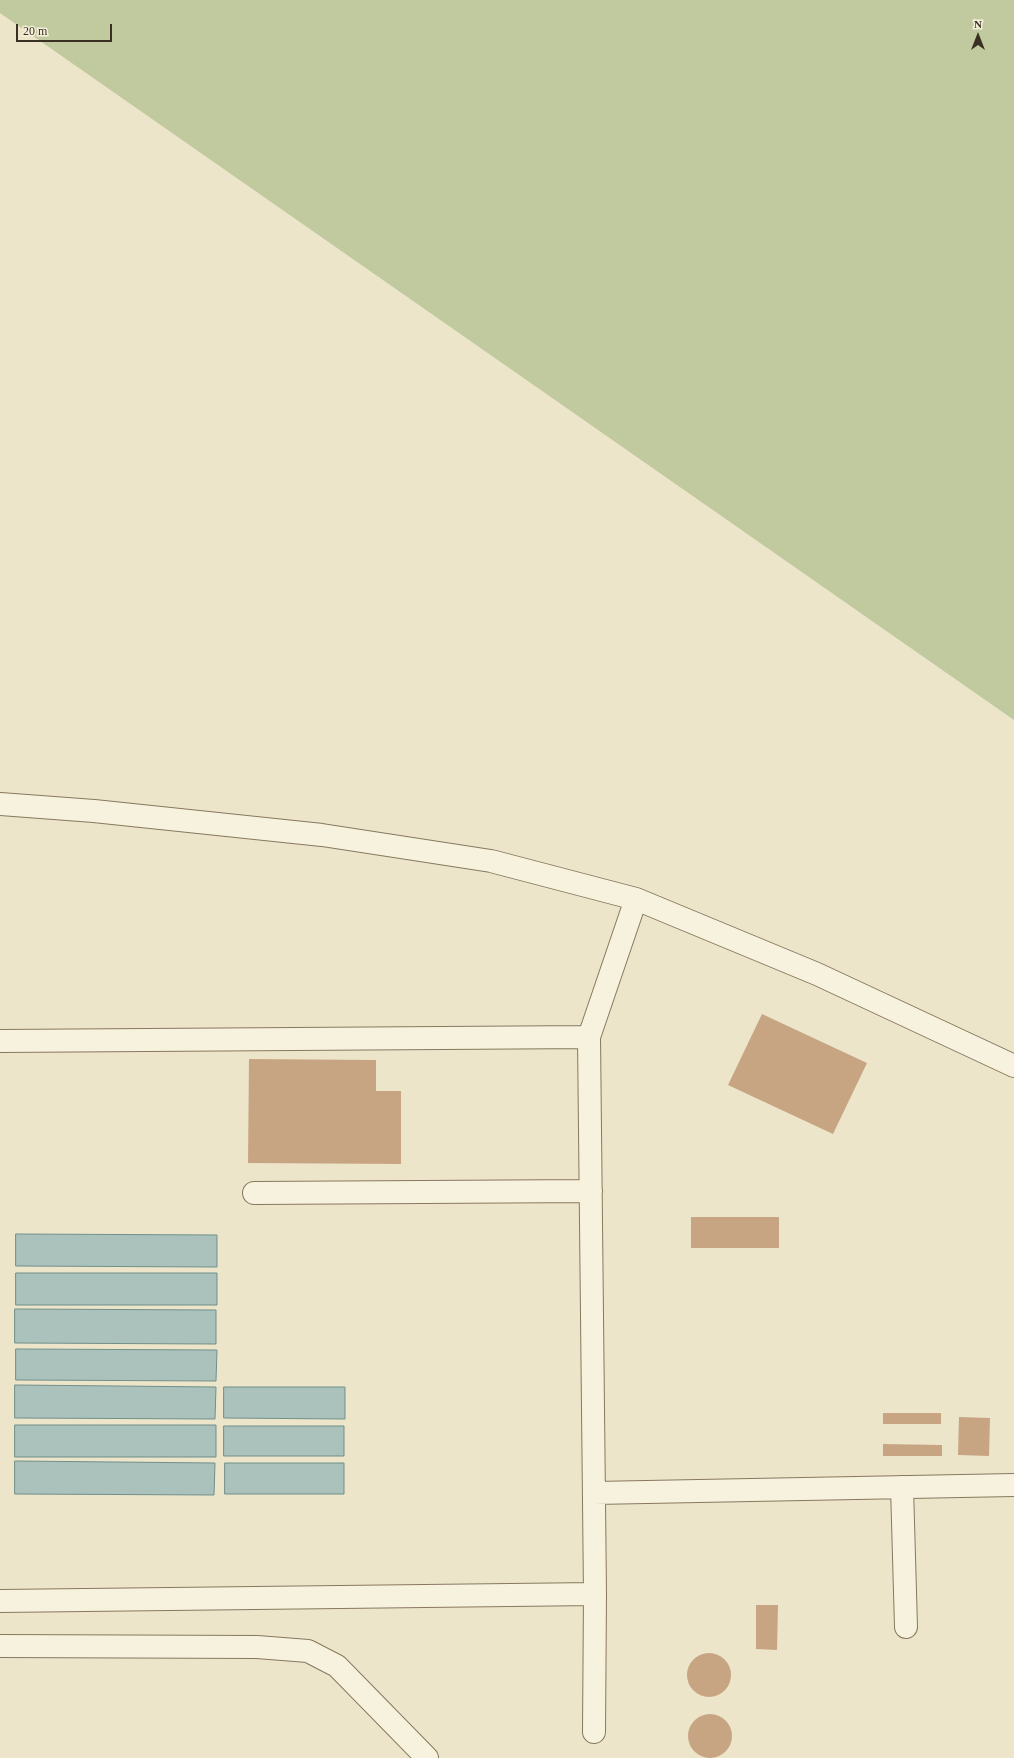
<!DOCTYPE html>
<html>
<head>
<meta charset="utf-8">
<style>
  body { margin:0 }
  #map { position:relative; width:1014px; height:1758px; overflow:hidden; background:#ece5ca; font-family:Georgia,serif }
  canvas { display:block }
  .north { position:absolute; left:958px; top:16px; width:40px; height:40px; -webkit-text-stroke:3px #f4efd9; paint-order:stroke; rotate:0deg; font-size:11px; font-weight:700; line-height:16px; text-align:center; color:#392f22 }
  .north::after { content:''; display:block; margin:auto; width:14px; height:18px; background:#392f22; clip-path:polygon(50% 0,100% 100%,50% 72%,0 100%) }
  .scale { position:absolute; left:16px; top:24px; width:96px; height:18px; box-sizing:border-box; border:2px solid #392f22; border-top:0; padding-left:5px; font-size:12px; line-height:14px; white-space:nowrap; color:#392f22; -webkit-text-stroke:3px #f4efd9; paint-order:stroke }
</style>
</head>
<body>
<div id="map">
<canvas width="1014" height="1758"></canvas>
<div class="north">N</div>
<div class="scale">20 m</div>
</div>
<script>
const context = document.querySelector('canvas').getContext('2d');
context.lineJoin = 'round';
function fill(path, color) {
  context.fillStyle = color;
  context.fill(path, 'evenodd');
}
function stroke(path, color, width, dash) {
  context.strokeStyle = color;
  context.lineWidth = width;
  context.lineCap = dash ? 'butt' : 'round';
  context.setLineDash(dash || []);
  context.stroke(path);
}
fill(new Path2D(`
  M0,0H1014V720L0,13Z`), '#c1ca9f');
const water = new Path2D(`
  M16,1234L217,1235V1267L16,1266Z
  M16,1273H217V1305H16Z
  M15,1309L216,1310V1344L15,1343Z
  M16,1349L217,1350L216,1381L16,1380Z
  M15,1385L216,1387L215,1419L15,1418Z
  M224,1387H345V1419L224,1418Z
  M15,1425H216V1457H15Z
  M224,1426H344V1456H224Z
  M15,1461L215,1463L214,1495L15,1494Z
  M225,1463H344V1494H225Z`);
fill(water, '#aac1bc');
stroke(water, '#718f8a', 1);
fill(new Path2D(`
  M762,1014L867,1063L833,1134L728,1085Z
  M249,1059L376,1060V1091H401V1164L248,1163Z
  M691,1217H779V1248H691Z
  M883,1413H941V1424H883Z
  M959,1417L990,1418L989,1456L958,1455Z
  M883,1444L942,1445V1456H883Z
  M756,1605H778L777,1650L756,1649Z
  M687 1675a22 22 0 1 1 44 0a22 22 0 1 1-44 0Z
  M688 1736a22 22 0 1 1 44 0a22 22 0 1 1-44 0Z`), '#c7a583');
const minor = new Path2D(`
  M0,804L94,811L322,835L491,861L636,899L817,974L1014,1066
  M0,1041L589,1037
  M254,1193L591,1191
  M902,1487L906,1627
  M594,1493L1014,1485
  M0,1601L595,1594
  M0,1646L257,1647L308,1651L337,1666L427,1758
  M594,1732L595,1594L589,1037L636,899`);
stroke(minor, '#887860', 24);
stroke(minor, '#f7f2dd', 22);
</script>
</body>
</html>
